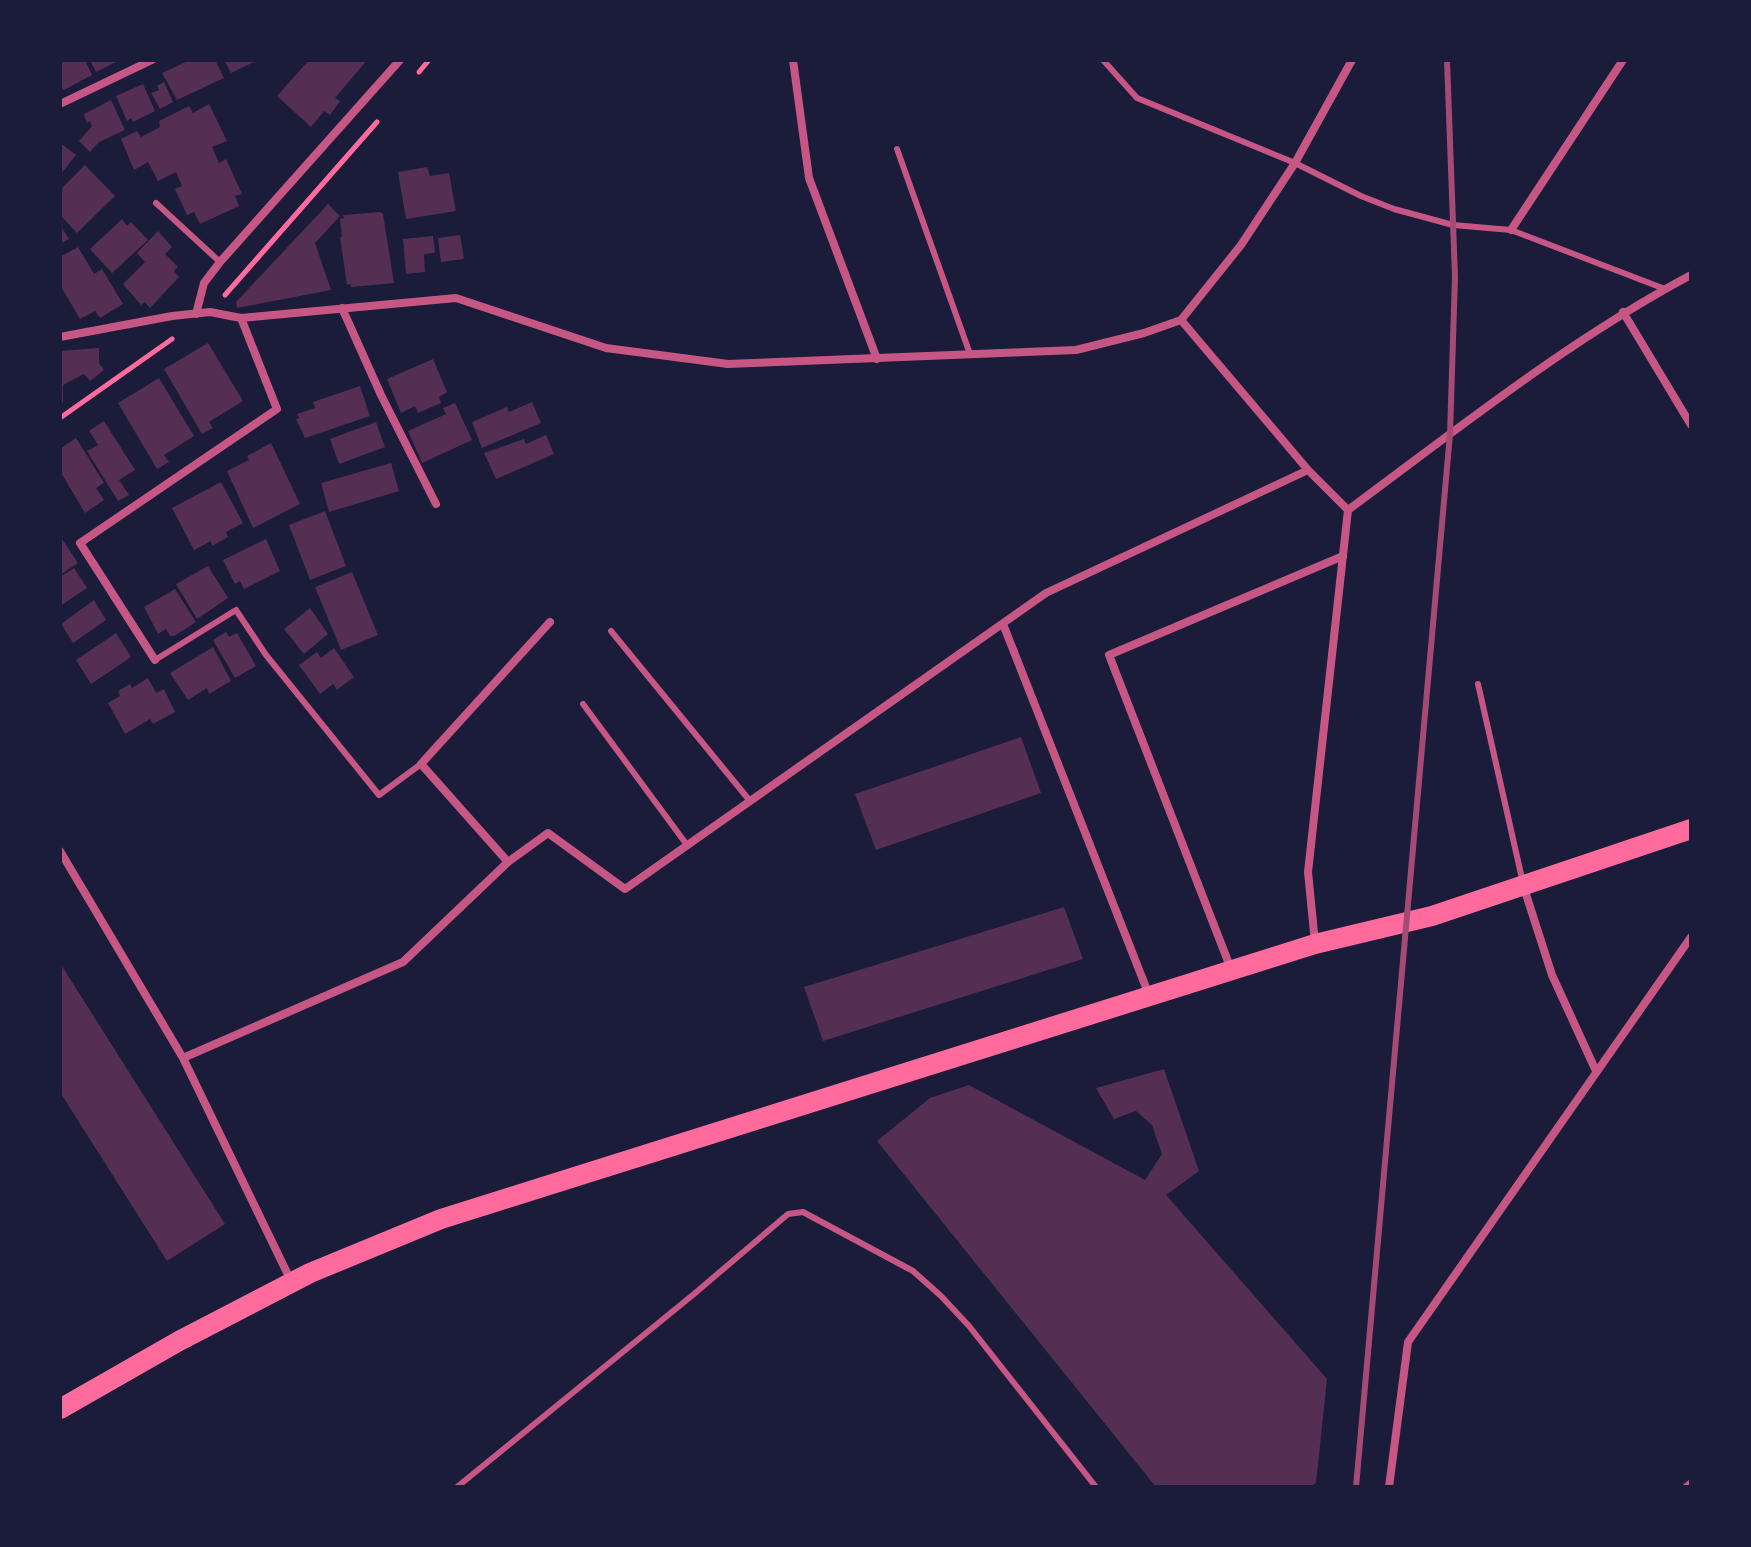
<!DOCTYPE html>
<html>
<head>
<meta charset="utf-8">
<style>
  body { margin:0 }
  #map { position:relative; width:1751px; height:1547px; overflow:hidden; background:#1b1b3a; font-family:"Source Sans 3",sans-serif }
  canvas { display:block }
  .frame { position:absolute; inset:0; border:62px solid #1b1b3a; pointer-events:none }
</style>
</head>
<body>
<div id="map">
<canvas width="1751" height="1547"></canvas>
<div class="frame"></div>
</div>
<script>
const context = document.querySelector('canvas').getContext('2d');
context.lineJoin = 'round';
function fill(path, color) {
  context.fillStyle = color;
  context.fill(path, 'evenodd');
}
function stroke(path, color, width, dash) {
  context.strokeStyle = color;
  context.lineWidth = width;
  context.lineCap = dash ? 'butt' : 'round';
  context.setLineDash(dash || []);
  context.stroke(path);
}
fill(new Path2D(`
  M60,60H85L92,75L64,90L60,88Z
  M90,60H120L96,72Z
  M190,60H215L224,78L177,100L162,73Z
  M224,60H258L231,73Z
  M309,60H367L335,98L340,101L330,115L324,111L311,127L277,96Z
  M164,82L173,102L160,109L151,93L159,90L157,86Z
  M143,84L155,111L133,122L131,118L127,121L116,96Z
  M111,100L125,130L99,142L90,152L79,141L92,126L90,121L87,123L84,114Z
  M209,104L227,141L212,147L219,163L226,159L242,194L235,196L239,206L200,224L194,212L187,215L175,189L182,186L176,172L158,181L148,162L134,170L121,139L137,131L141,137L160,127L159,121L189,106L193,113Z
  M60,143L76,155L60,175Z
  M85,165L115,196L77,233L60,215V190Z
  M427,167L430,176L449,173L456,211L406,219L398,172Z
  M328,204L340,216L315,243L331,290L237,308L236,302Z
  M380,212L383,214L394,283L351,287L350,284L347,285L340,237H342L340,219L344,218L343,215Z
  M122,219L127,226L131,222L148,240L112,273L90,249Z
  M60,225L69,239L60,244Z
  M158,231L172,247L165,254L178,267L174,271L179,277L150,308L145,302L141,305L123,284L145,262L137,253Z
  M460,235L464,259L441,262L438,238Z
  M433,236L435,253L424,254L425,272L406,274L403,239Z
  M78,247L94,274L102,269L123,304L100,318L95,311L80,319L60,285V257Z
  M208,343L243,401L209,422L213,428L202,434L164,369Z
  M99,348V363L104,370L90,381L84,374L63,385V402L60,405V351Z
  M433,359L447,392L439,397L441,403L418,413L415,406L401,413L387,379Z
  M159,378L194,436L164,455L169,462L157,469L118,403Z
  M360,386L370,416L305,438L296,419L299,418L297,414L315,408L313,402Z
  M532,402L541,423L482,448L472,422L507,407L509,412Z
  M455,403L472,440L422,463L408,431L446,414L443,408Z
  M104,421L135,470L119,480L129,495L118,501L87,451L98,445L89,431Z
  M376,422L385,447L339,464L330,439Z
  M546,435L554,454L496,479L484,453L524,439L526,444Z
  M76,438L104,483L96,488L104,500L85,513L60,471V449Z
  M271,443L300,504L253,528L227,471L249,460L247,456Z
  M391,463L399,491L329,512L321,483Z
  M221,482L243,523L226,532L228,537L212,546L211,541L194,550L172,508Z
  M325,511L346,566L310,580L289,525Z
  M60,536L78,563L60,575Z
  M266,539L280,571L244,589L240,581L235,584L223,560Z
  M208,566L228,598L197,619L176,584Z
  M74,568L87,588L60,606V577Z
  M352,572L378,635L341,650L315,587Z
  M175,589L196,622L174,636H170L166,629L158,634L144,607Z
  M94,600L106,620L73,643L61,624Z
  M310,608L328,634L304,654L284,629Z
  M226,632L229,637L237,633L256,666L235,678L213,640Z
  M116,633L131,657L91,684L76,660Z
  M213,647L231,681L209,694L207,688L188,700L170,673Z
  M334,648L354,677L337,690L333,684L320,694L299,665L317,652L321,658Z
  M148,678L156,693L164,689L175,712L153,724L150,719L125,734L108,703L120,696L118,691L130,684L132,688Z
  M1021,737L1041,793L876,850L855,794Z
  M1064,907L1083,959L823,1041L804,987Z
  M60,963L225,1224L167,1261L60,1092Z
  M1164,1069L1199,1171L1166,1195L1327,1379L1316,1483L1310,1487H1156L877,1141L930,1098L969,1085L1145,1180L1162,1154L1152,1125L1136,1111L1114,1119L1096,1088Z`), '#542f53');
stroke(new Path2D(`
  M419,72L429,60
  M225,295L377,122
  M60,418L172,339`), '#ff6b9d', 5);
stroke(new Path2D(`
  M1103,60L1137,98L1295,163L1361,196L1394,209L1453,225L1511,230L1665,289
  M897,149L970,354
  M156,203L220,262
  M611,631L750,801
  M155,660L236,610L266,655L379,795L421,764
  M1478,684L1523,883
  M583,704L687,845
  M457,1487L694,1294L788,1214L803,1212L913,1271L941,1296L969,1326L1096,1487
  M1685,1487L1691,1482`), '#c65784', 6);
stroke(new Path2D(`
  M793,60L809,178L877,359
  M60,104L152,60
  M1511,230L1623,60
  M342,308L381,395L436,504
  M1623,312L1691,425
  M196,314L204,283L220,262L400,60
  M1181,320L1241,245L1295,163L1352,60
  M1181,320L1308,470L1348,510
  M60,337L172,316L210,312L241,318L456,298L606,348L728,364L1076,350L1144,333L1181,320
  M550,622L421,764L508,862L548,833L625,889L1046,593L1308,470
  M1003,624L1149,995
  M155,660L80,543L277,409L241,318
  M60,851L183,1058L292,1283
  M1524,888L1552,975L1596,1071
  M1315,943L1308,872L1348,510C1459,428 1569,340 1691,275
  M1231,969L1109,655L1343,556
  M183,1058L403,962L508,862
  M1389,1487L1408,1342L1691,937`), '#c65784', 8);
stroke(new Path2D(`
  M60,1409L179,1341L310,1273L441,1219L1315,944L1432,916L1691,829`), '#ff6b9d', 20);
stroke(new Path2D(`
  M1356,1487L1450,434L1455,277L1447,60`), '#a44b75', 6);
</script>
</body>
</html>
